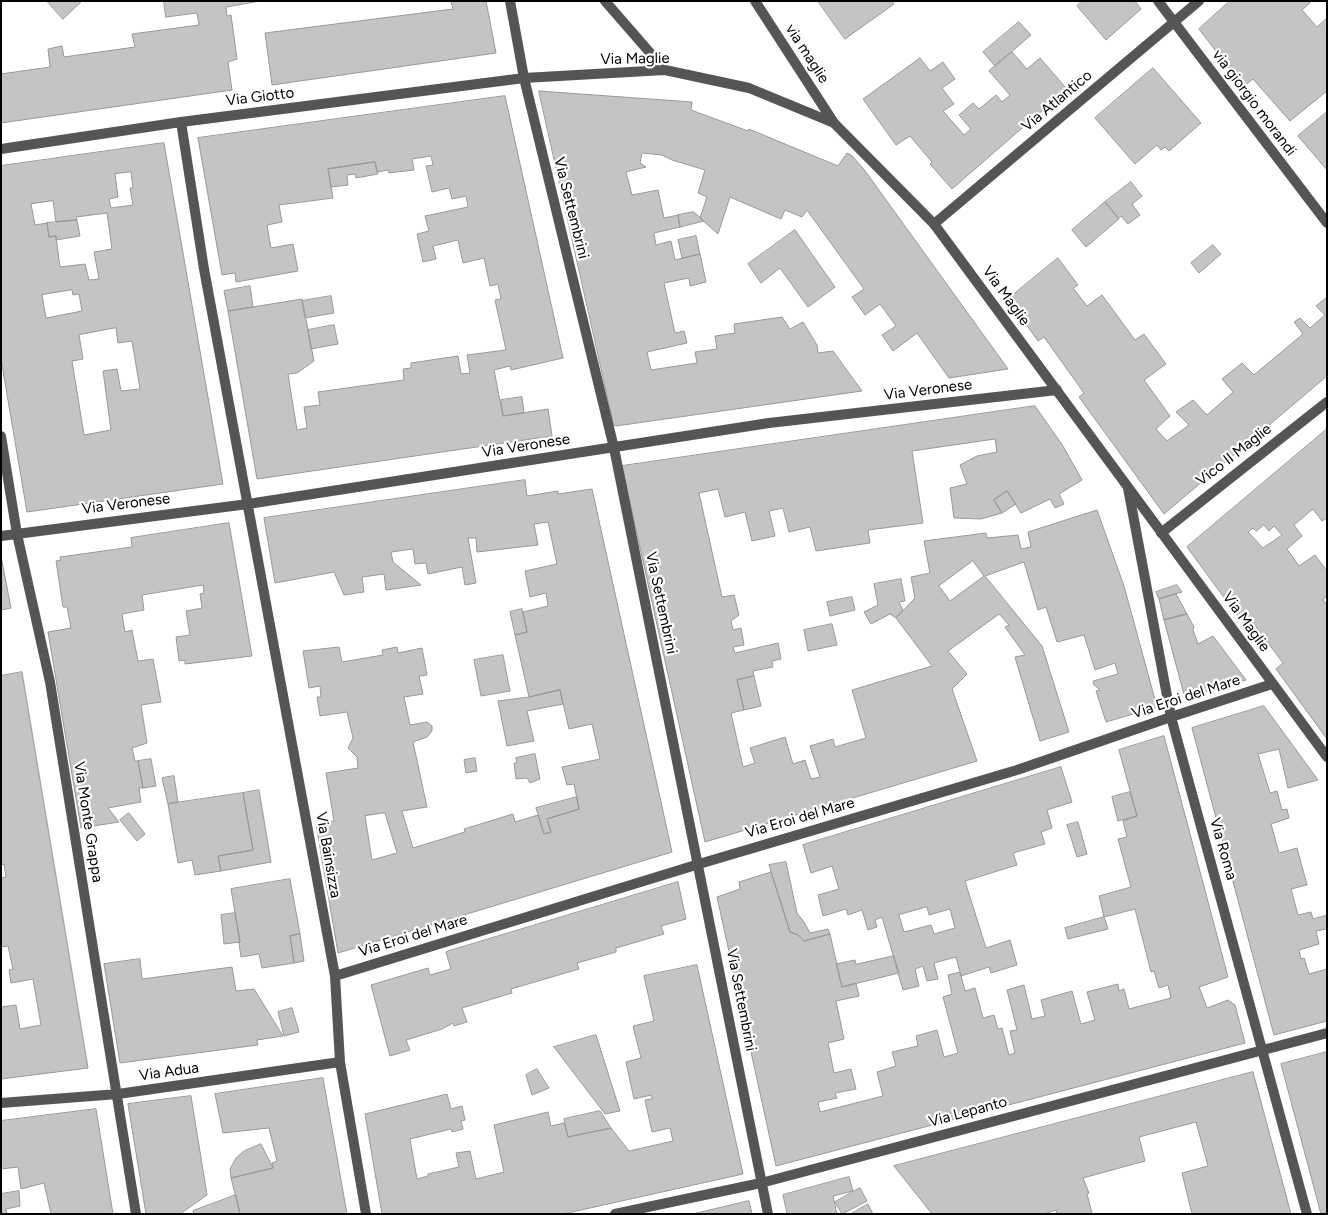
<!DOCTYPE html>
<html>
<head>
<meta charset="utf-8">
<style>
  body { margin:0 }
  #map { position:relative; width:1328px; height:1215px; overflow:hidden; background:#fff; font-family:Figtree,sans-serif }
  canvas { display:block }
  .frame { position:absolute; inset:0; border:2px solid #000; pointer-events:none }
</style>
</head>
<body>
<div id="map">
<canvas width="1328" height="1215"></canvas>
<div class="frame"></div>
</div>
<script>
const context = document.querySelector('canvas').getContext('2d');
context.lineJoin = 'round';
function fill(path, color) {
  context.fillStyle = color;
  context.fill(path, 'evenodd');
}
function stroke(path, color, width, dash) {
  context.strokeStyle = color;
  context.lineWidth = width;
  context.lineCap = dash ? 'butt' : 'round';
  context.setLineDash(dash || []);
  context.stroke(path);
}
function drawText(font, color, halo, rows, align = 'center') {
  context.font = font + ' Figtree,sans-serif';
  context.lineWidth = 4.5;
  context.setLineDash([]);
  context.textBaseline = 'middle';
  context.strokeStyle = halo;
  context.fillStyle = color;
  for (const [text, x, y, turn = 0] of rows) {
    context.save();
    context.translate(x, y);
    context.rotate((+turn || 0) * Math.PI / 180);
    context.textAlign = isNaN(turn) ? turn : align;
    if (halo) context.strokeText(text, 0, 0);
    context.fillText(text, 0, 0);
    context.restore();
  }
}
const building = new Path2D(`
  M47,1H82L63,19Z
  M164,1H260L226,7L227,16L231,15L237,59L228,62L232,90L1,123V74L50,67L48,49L62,46L64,57L135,47L132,34L199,25L197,13L166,17Z
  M451,1H486L496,53L272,85L265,33L453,9Z
  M818,1H892L894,4L845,39Z
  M1082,1H1135L1141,9L1106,40L1077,6Z
  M1230,1H1312L1302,10L1317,27L1327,18V91L1290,121L1253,79L1243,87L1199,29Z
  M1019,22L1031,35L995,66L983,52Z
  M1012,52L1027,69L1040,58L1067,89L952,189L930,164L932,162L910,136L896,145L863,99L920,58L930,71L943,62L955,79L942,88L954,104L943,111L964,135L971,129L959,115L973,103L979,109L996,95L1002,102L1010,95L989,71Z
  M1153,68L1201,123L1169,151L1165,147L1161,150L1157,145L1135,164L1095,118Z
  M539,91L692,102L691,110L748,131L749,129L838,166L847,153L851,155L863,168L1008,369L949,378L917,333L893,351L882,335L896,326L880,304L865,315L852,297L864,289L807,210L802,217L785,210L781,219L730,197L718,234L700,218L707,197L698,193L705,170L672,160L662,155L642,153L640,163L646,167L626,172L632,195L658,190L664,218L678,215L680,227L654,233L656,245L671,241L675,260L700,254L706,282L690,286L689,278L664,283L675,333L684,331L687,343L647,352L651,370L697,363L695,352L717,349L715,336L735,333L734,324L782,317L790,329L803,322L817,345L818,353L833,351L862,391L616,426L614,425Z
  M505,96L563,358L511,370L510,366L494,370L503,416L548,409L552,436L257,479L228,311L302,299L314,361L297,373L288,374L297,430L307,428L304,407L320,405L318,392L404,380L403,369L411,368V363L458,356L461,374L470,373L467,355L506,350L495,300L501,299L498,284L490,286L484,258L463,263L458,240L433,246L436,259L423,262L417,234L429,231L425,216L468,207L466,196L452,199L449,188L432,192L426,166L433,165L431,156L412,159L414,170L389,173L388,170L377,172L375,162L328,169L333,198L279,205L282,222L267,225L271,248L293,244L298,271L236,282L235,273L222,275L198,138Z
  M1327,112V170L1298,136Z
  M164,143L223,484L27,512L1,359V166ZM131,172L133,188H130L133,205L111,208L109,199L118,197L115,174ZM53,201L56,222L77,220L76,217L107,213L112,249L94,252L99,279L89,280L85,264L60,267L56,236L49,237L47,223L35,225L31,204ZM72,290L73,295L79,294L82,311L46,318L42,295ZM116,328L118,343L132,341L140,389L121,391L117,369L103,371L111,430L84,435L72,361L83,359L79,335Z
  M375,162L378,174L356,178L355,174L347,175L348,185L331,187L328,169Z
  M1131,182L1142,196L1132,204L1140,215L1128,224L1121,216L1118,218L1105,202Z
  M1105,202L1119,219L1086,247L1072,230Z
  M694,212L704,221L680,227L678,215Z
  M77,220L80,236L56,240V236L49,237L47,223Z
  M795,230L835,287L808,307L780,268L761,283L748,264Z
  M696,236L700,254L682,258L678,240Z
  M1213,245L1221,254L1199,273L1191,263Z
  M1058,258L1078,285L1073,288L1087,306L1102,295L1135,340L1144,334L1166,364L1144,380L1170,416L1156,429L1167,441L1189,425L1176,412L1193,400L1207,415L1233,392L1222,379L1242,363L1254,375L1303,334L1294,322L1300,318L1310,328L1325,315L1316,306L1327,297V376L1164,514L1079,397L1084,393L1044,337L1038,341L1008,299Z
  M250,286L253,307L228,311L224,291Z
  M331,296L334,313L305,318L302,301Z
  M334,325L338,344L311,349L308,330Z
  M522,397L524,413L503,416L501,400Z
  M1035,406L1063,446L1082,480L1059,494L1064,504L1055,508L1050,499L1021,513L1007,491L994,500L1002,513L981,519L954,518L950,488L967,484L960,465L977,456L997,452L995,439L912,451L923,523L868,530L870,543L816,551L810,527L789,532L783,508L769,511L775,536L752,541L745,512L725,517L718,489L699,493L722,597L734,595L739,615L731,621L733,630L741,628L744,645L733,647L735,653L778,643L781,659L772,661L773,667L753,671L754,676L737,680L744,710L731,713L743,767L755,763L750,748L785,737L793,764L805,760L811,779L820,777L810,746L833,739L835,747L866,738L852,690L932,666L896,618L915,598L911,577L930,573L924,541L986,533L987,538L1018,535L1021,549L1031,547L1028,532L1097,510L1124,586L1157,707L1106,722L1096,691L1100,690L1094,685L1093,681L1118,674L1115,663L1095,670L1084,635L1057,642L1046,607L1038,610L1024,562L985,576L1042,646L1069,732L1040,741L1015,657L1025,655L1005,627L1009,625L999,614L948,651L967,674L952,689L977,761L705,842L622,466ZM973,561L984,576L950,601L939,586Z
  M1327,429V518L1322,521L1313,509L1294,525L1302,536L1287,549L1299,566L1315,555L1327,571V595L1323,600L1327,605V739L1276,669L1283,663L1254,624L1247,629L1187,547ZM1264,525L1269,531L1274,526L1282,535L1263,548L1248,532L1253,528L1256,531Z
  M525,480L527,496L558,491V494L592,489L672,852L338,953L316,824L334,821L326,773L358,768L357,757L348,748L353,738L347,712L320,716L317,697H321L320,686L309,688L303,651L339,647L342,662L383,655L382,650L397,647L398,653L422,648L427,675L419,676L423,694L404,697L410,725L427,722L432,726V731L427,737L413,742L427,807L402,811L413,848L465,832L464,829L513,814L515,822L538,815L544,834L551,832L547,819L579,809L574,784L567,785L562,767L600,759L592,724L569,729L560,690L529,697L515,635L527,632L523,612L548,606L546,593L530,597L525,571L557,564L548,522L534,524L538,545L477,552L476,538H468L476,583L465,585L462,567L428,574L426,563L415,564L413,549L391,552L393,562L421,585L386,590L384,574L362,577L364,592L344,595L334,572L275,583L264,518ZM385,813L397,853L372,860L365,816Z
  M1007,491L1016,504L1002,513L994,500Z
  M229,523L252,656L185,664V660L179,661L176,637L190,635L186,611L202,608L200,594L204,593L203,585L142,595L144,610L122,614L125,632L132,630L138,661L153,659L161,702L141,705L147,743L132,748L135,761H138L143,788H139L141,802L108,808L119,822L81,828L48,632L71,628L67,607H63L56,561L61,560L60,557L132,547L131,538Z
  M1,556L11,608L1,610Z
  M901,579L905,601L899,602L903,610L896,618L890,614L871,624L864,612L878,605L874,584Z
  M1177,585L1182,592L1159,599L1156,592Z
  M1176,594L1187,614L1164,620L1159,599Z
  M852,597L855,610L830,616L827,602Z
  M522,609L527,632L515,635L510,612Z
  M1187,614L1194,627L1193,630L1198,644L1213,636L1246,680L1185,698L1164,620Z
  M832,624L837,645L808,651L804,630Z
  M503,655L510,691L481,696L474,660Z
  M22,672L88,1068L1,1079V1007L16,1005L20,1029L41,1025L33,979L11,983L9,970L13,969L8,946L1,947V878L6,877L4,864L1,865V676Z
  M754,676L761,706L744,710L737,680Z
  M560,690L563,704L527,711L534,741L507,746L498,701L529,697Z
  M1264,706L1318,780L1288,788L1279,749L1258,754L1270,793L1277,791L1282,810L1287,809L1289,818L1271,824L1279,853L1297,848L1307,885L1291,889L1298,915L1311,912L1313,919L1327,915V929L1316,931L1319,944L1299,950L1301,959L1304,958L1309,974L1327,969V1021L1274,1035L1192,728Z
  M1164,736L1228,977L1199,987L1207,1008L1228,1000L1235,1005L1245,1043L776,1166L717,897L740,889L739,882L771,872L790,932L798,935L804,941L830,934L842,987L856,983L859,996L836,1001L844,1039L828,1043L834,1073L851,1069L856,1089L835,1093L837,1098L818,1102L820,1112L883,1096L877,1072L896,1066L892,1052L918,1046L916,1036L937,1030L944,1057L958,1053L943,997L952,994L948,975L960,972L965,991L975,988L983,1018L994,1015L998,1029L1002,1028L1009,1055L1015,1053L1010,1031L1017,1030L1007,990L1024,985L1032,1019L1045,1016L1041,1000L1072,991L1081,1024L1095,1020L1087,992L1118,984L1119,991L1124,989L1129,1009L1171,998L1168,985L1159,988L1154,971L1151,972L1135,909L1104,917L1099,896L1131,887L1118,839L1127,837L1123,821L1137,816L1119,750Z
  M535,754L540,779L530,783L527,778L516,779L514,763H517L516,758Z
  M475,758L477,771L466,773L464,760Z
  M151,759L156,786L143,788L138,761Z
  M1061,767L1072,802L1047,810L1052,828L1041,832L1045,844L1013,853L1017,865L965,881L986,948L1010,940L1017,965L991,973L989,967L961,976L956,957L934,963L938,979L927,981L923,966L915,969L919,986L903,990L882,917L875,920L877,927L868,930L862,910L848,915L846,909L823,916L818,895L839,889L832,866L811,873L803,845ZM927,907L929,915L950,909L955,928L934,934L931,925L904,932L899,915Z
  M174,776L178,802L168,804L162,778Z
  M259,790L271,862L221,871L218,856L253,850L243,793Z
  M1130,792L1137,816L1118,821L1112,797Z
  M243,793L253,850L218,856L221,871L195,875L192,860L178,863L168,804Z
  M577,797L579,809L547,819L551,832L544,834L536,808Z
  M129,813L145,834L137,841L120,820Z
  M1078,822L1087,854L1077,857L1067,825Z
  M786,862L797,913L804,922L810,933L828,929L830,934L804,941L798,935L790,932L769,865Z
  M290,879L300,934L290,936L294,963L262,968L259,954L241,957L239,943L240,942L231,889Z
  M678,882L686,919L661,926L664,934L616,948V952L577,963L579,969L511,989L512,993L462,1008L467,1022L454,1026L453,1023L442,1029L406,1040L410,1050L390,1056L371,985L428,968L430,975L451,969L446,952Z
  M235,913L240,942L224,944L221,915Z
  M1104,917L1108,929L1068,939L1065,928Z
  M300,934L304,961L294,963L290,936Z
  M894,956L899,973L842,987L836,964L855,960L856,964Z
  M140,959L142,979L232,967L236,991L254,989L283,1036L257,1040L258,1045L120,1063L104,964Z
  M697,965L743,1174L563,1214H382L365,1114L447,1094L451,1109L462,1106L465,1120L461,1121L463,1129L452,1132L451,1129L410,1139L417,1179L428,1176V1174L459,1167L456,1153L470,1151L476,1179L504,1172L494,1125L548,1112L551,1126L564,1123L568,1137L611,1128L629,1151L673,1141L670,1128L652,1132L645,1100L652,1099L651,1095L634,1099L626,1062L641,1058L633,1026L654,1021L644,976Z
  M292,1008L299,1032L284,1036L278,1012Z
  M596,1035L620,1111L605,1114L554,1047Z
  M1327,1052V1214H1321L1281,1064Z
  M537,1069L549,1088L532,1095L526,1075Z
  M1253,1072L1291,1214H1192L1182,1173L1208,1166L1196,1122L1139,1137L1145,1161L1083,1178L1089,1193L1087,1194L1092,1213L1090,1214H1057L1056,1210L1044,1214H932L894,1166Z
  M323,1078L347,1214H240L231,1178L273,1168L272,1163L277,1161L269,1128L223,1133L215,1094Z
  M191,1096L207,1195L180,1214H146L128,1104Z
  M96,1109L113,1214H51L44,1183L21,1189L18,1167L1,1169V1121Z
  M600,1111L611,1128L568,1137L564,1119Z
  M261,1144L273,1168L231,1178L230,1169L236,1158L244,1151Z
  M849,1177L853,1191L833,1196L837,1214H787L783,1195Z
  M860,1188L867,1201L842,1214L835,1202Z
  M19,1191L20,1206L6,1209L7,1214H1V1194Z
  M236,1195L240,1214H194L193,1211Z
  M749,1201L752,1214H693Z
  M868,1204L873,1214H851Z`);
fill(building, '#c4c4c4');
stroke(building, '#999', 1);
stroke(new Path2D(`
  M510,1L524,78L614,448L768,1214
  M605,1L665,70
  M755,1L834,123
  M1158,1L1327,223
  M181,122L204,269L335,976L340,1062L366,1214
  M934,224L1199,1
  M1,436L17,534L50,682L136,1214
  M1128,488L1171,717L1307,1214
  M1161,533L1327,402
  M1,536L248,504L769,423L1057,390
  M335,976L699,864L1017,770L1171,717L1272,684
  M1,1103L118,1094L340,1062
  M615,1214L761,1183L1327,1033`), '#555', 10);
stroke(new Path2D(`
  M1,149L181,122L524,78L665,70L749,88L834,123L934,224L1327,757`), '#555', 10);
drawText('15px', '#000', '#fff', [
  ["via maglie",807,54,57],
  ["Via Maglie",635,59,-1],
  ["Via Giotto",260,97,-7],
  ["Via Atlantico",1057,101,-40],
  ["via giorgio morandi",1254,103,53],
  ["Via Settembrini",571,208,76],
  ["Via Maglie",1006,296,54],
  ["Via Veronese",928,390,-7],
  ["Via Veronese",526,446,-9],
  ["Vico II Maglie",1234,455,-38],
  ["Via Veronese",126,504,-7],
  ["Via Settembrini",661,603,78],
  ["Via Maglie",1246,622,54],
  ["Via Eroi del Mare",1186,697,-18],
  ["Via Eroi del Mare",800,818,-16],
  ["Via Monte Grappa",88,822,81],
  ["Via Roma",1223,849,74],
  ["Via Bainsizza",328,855,80],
  ["Via Eroi del Mare",413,936,-17],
  ["Via Settembrini",741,1000,79],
  ["Via Adua",169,1072,-8],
  ["Via Lepanto",968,1112,-15]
]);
</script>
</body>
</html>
